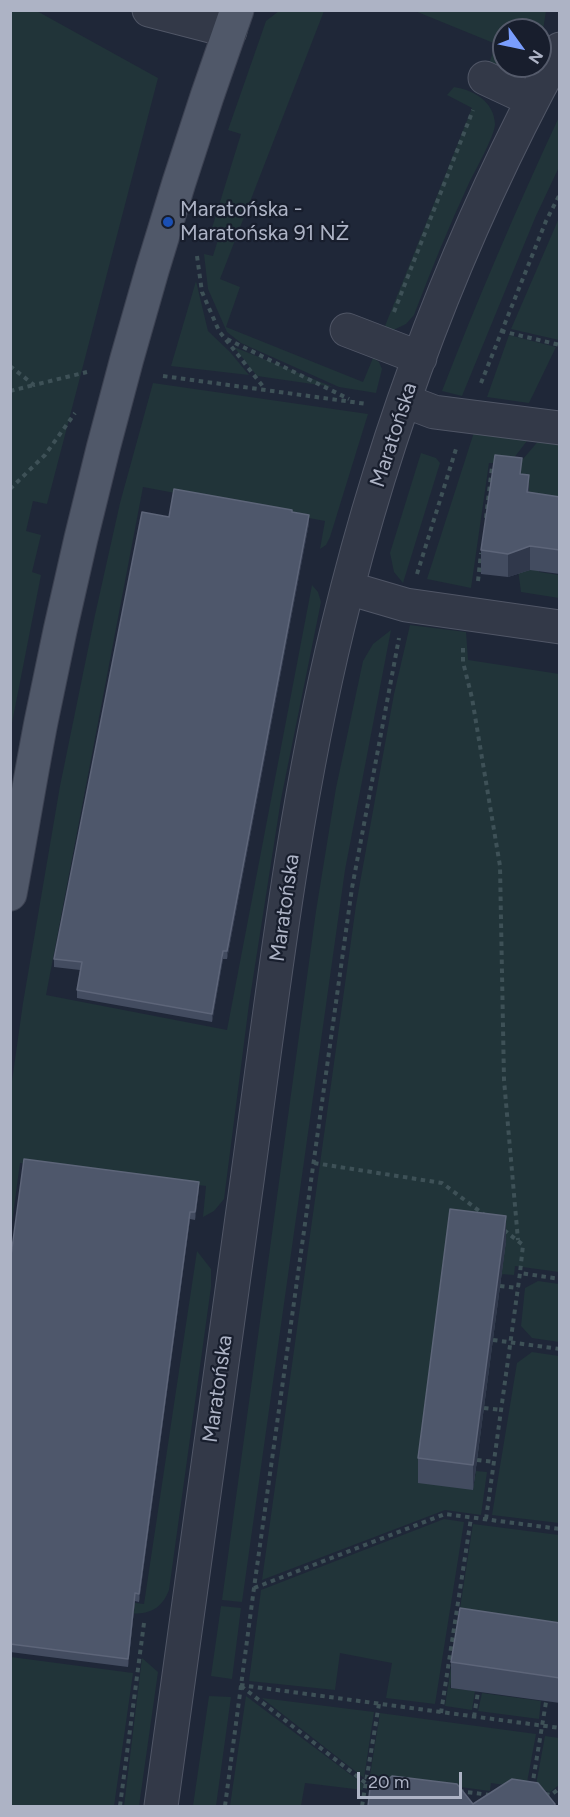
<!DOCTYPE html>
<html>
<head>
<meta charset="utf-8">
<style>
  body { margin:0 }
  #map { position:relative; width:570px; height:1817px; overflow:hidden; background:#1f2738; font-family:Figtree,sans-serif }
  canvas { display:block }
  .frame { position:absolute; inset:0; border:12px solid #adb3c5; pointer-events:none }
  .north { position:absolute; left:492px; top:18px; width:60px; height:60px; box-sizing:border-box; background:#181e2d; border:2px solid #545a6a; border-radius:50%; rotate:123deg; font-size:16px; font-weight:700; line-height:24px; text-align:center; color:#adb3c5 }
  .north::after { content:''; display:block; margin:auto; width:21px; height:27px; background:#7a9efd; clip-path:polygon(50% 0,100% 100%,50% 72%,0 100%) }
  .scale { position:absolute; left:357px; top:1772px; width:105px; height:27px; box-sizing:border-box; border:3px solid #adb3c5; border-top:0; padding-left:8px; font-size:18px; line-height:21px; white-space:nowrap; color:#adb3c5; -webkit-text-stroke:4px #181e2d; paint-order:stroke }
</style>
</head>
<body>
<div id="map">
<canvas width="570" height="1817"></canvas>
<div class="frame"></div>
<div class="north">N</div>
<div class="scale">20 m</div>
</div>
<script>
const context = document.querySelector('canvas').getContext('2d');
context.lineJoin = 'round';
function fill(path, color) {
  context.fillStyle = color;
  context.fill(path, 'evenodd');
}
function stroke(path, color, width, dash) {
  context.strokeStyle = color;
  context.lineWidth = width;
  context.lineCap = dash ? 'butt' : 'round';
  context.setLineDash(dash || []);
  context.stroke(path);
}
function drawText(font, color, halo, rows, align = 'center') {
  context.font = font + ' Figtree,sans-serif';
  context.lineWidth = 4.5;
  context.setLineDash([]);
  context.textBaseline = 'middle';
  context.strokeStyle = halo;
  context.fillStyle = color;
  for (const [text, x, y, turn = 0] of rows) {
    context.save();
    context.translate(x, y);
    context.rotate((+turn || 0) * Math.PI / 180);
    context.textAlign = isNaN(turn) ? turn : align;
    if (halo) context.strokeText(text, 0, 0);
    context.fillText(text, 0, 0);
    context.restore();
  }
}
fill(new Path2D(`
  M35,10L158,78L47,504L33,501L26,531L41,535L32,572L41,575L11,728L10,11Z
  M279,11H324L220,279L240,287L226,327L363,382L373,358L379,362L382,369L376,393L339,387L241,343L227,332L208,289L204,254L213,256L221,230L212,228L241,134L228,130L266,21Z
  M415,11H546L543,30L540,37V30H504V66H518L500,71L487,69L496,44Z
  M454,87C473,90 494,101 495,124C495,135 475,171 469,183C449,226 431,270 414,315L406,324L381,336L472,108L447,95Z
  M559,117V167L535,218L462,396L442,391C478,298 517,207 559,117Z
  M559,218L560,339L559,340L511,329Z
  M196,281L208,331L230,352L249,375L171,366Z
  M509,335L556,347L529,403L487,397Z
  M234,347L333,387L257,376Z
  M153,383L368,414L330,537L326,545L320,549L325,521L143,487L46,995L227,1030L312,585L318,592L321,602L281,799L249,1004L224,1199L214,1211L203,1217L206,1186L20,1163L11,1230L10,1095L23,1003L60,786L95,615L120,503Z
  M475,429L530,437L510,463H489L471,588L427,579Z
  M540,439L559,442V519L547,518L539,572L559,575V598L521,592L506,479Z
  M421,453L436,458L440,463L403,583L394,572L390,553Z
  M410,625L466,632L468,660L559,674V1272L515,1266L514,1275L501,1274L506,1241L473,1490L476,1471L487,1472L481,1515L445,1510L262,1580L356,905L394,694Z
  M391,630L345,870L242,1602L222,1600L316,911L336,788L363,661L373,644Z
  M197,1251L211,1269V1287L169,1590C159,1616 140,1615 117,1612L112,1600L144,1604Z
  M538,1281L559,1284V1342L532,1338L521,1326L525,1288Z
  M532,1352L559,1356V1523L492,1515L517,1363Z
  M444,1519L464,1522L435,1704L386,1698L392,1663L340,1653L335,1690L249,1681L261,1590Z
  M473,1524L559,1535V1648L460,1632L450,1688L475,1691L472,1710L445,1706Z
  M221,1606L241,1608L232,1679L211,1676Z
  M11,1657L133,1673L114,1806H11Z
  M142,1658L158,1672L139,1806H124Z
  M482,1693L541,1701L539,1719L478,1711Z
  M209,1696L231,1697L216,1806H193Z
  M246,1696L363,1784V1790L305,1783L301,1806H302H230Z
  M262,1698L374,1712L364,1778Z
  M380,1713L536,1734L526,1788L491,1783L490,1791L370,1775Z
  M545,1736L559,1738V1785L550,1792L535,1790Z`), '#213439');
const minor = new Path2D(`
  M149,10L230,31
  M485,78L532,100
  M347,330L420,358
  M405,401L434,412L560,428
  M348,588L406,605L560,627
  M161,1806C190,1596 219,1385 248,1174C273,991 294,806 338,626C386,426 461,229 560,49`);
const major = new Path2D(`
  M10,894C21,836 30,779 41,722C89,481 154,242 237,10`);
stroke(minor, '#505666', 35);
stroke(major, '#3c4252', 35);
stroke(new Path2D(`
  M197,256L202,292L219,331L265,389
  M394,312L473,110
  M501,331L560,345
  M227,339L349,399
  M10,366L34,385L87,372
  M163,376L367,404
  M481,383L546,221L560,194
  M10,391L34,385
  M10,489L45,455L75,413
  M486,518L492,467H495
  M417,574L456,449
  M478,581L481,553
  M463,648V662L472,698L500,866L504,1080L518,1240
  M314,1163L442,1183L486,1216
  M504,1230L523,1245L520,1273
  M500,1286L518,1288
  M493,1340L560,1349
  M484,1408L501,1410
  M477,1460L494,1462
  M486,1519L520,1273L560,1279
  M254,1588L445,1514L560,1529
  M240,1685L560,1728
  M241,1686L372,1788
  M441,1713L471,1518
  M474,1717L478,1692
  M367,1778L389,1781
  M532,1787L546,1702
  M459,1791L490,1795
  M545,1794L551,1795L560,1788
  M120,1806L144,1623
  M225,1806L254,1588L352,888L399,638
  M362,1806L379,1704`), '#3e5157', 4, [4.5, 4.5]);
stroke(minor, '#333948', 33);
stroke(major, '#505869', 33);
fill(new Path2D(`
  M522,474L529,492L560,497V574L530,570L508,577L481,574V550Z
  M292,512L309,523L227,959H223L212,1022L77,998V990L80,970L54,967V959Z
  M199,1189L195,1220L190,1219L139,1602L135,1601L128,1667L10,1652V1263Z
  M506,1241L473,1490L418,1483V1458Z
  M560,1623V1703L451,1688V1662Z`), '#434c60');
fill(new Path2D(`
  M529,475V498L527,492Z
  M309,515V523L227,959V951Z
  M530,546V570L508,577V554Z
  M223,951V959L212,1022V1014Z
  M199,1182V1189L195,1220V1212Z
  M190,1212V1219L139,1602V1594Z
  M506,1216V1241L473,1490V1465Z
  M135,1593V1601L128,1667V1659Z`), '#30384b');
const building = new Path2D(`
  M495,455L522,458L520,474L529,475L527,492L560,497V550L530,546L508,554L481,550Z
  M174,489L292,510V512L309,515L227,951H223L212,1014L77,990L82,962L54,959L142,512L169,517Z
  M24,1159L199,1182L195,1212H190L139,1594L135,1593L128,1659L10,1644V1263Z
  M450,1209L506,1216L473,1465L418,1458Z
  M460,1608L560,1623V1678L451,1662Z
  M392,1776L457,1784L473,1804L512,1779L538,1783L555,1804V1806H368L371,1779L386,1781Z`);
fill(building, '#4e576b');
stroke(building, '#5d6579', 1.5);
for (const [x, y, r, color] of [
  [168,222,6,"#1a4fb4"]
]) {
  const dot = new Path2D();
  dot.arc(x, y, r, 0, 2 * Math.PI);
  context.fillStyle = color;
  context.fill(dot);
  stroke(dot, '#181e2d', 2);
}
drawText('21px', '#adb3c5', '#181e2d', [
  ["Maratońska -",180,210],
  ["Maratońska 91 NŻ",180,234]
], 'left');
drawText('21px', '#adb3c5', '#181e2d', [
  ["Maratońska",394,435,-72],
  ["Maratońska",285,908,-82],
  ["Maratońska",218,1389,-82]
]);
</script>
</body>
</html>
